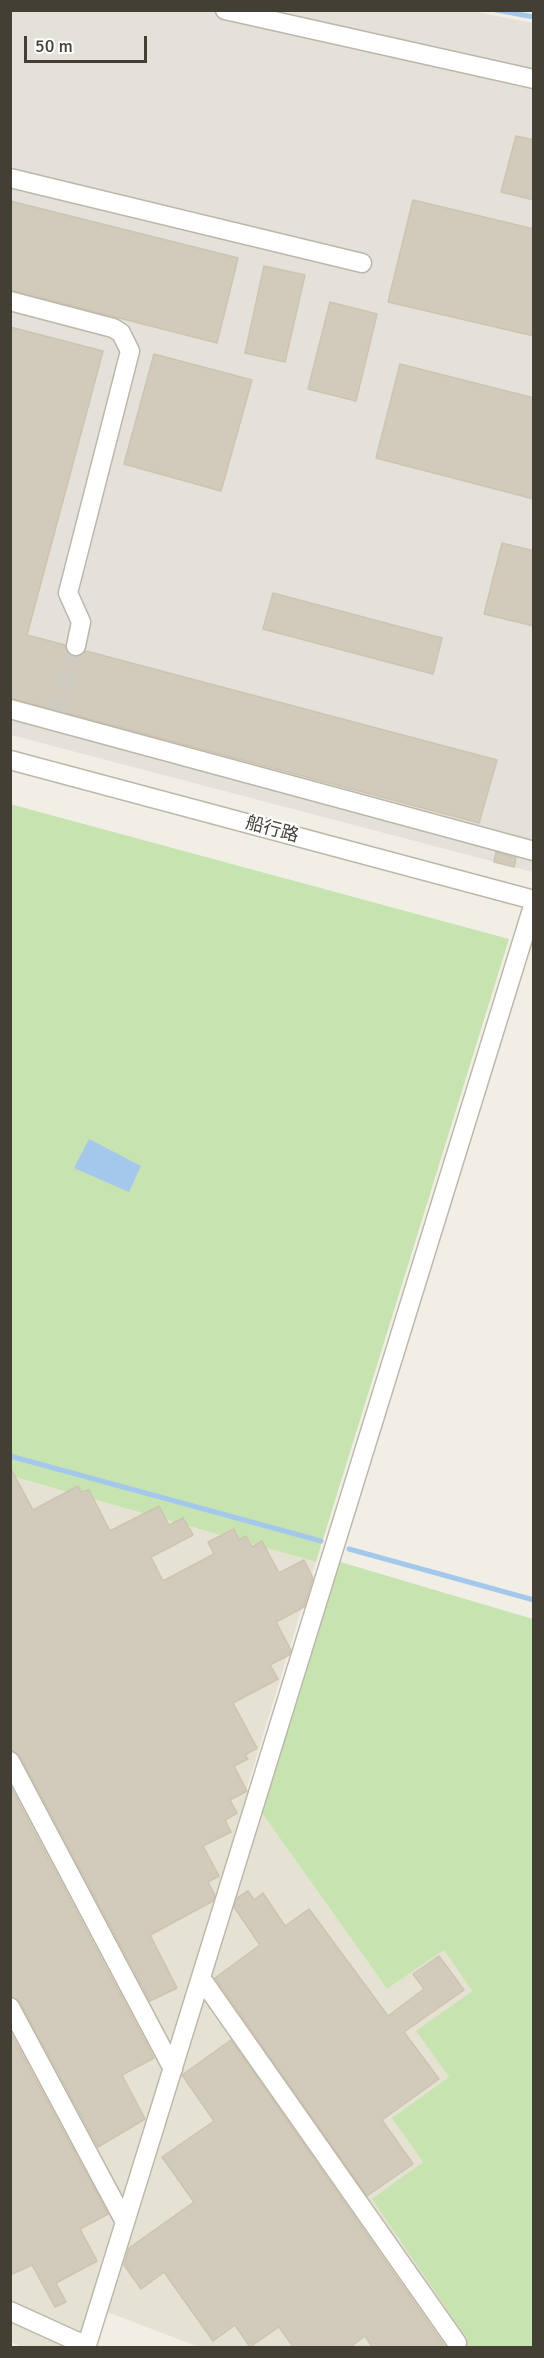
<!DOCTYPE html>
<html>
<head>
<meta charset="utf-8">
<style>
  body { margin:0 }
  #map { position:relative; width:544px; height:2358px; overflow:hidden; background:#f1efe5; font-family:Signika,sans-serif }
  canvas { display:block }
  .frame { position:absolute; inset:0; border:12px solid #433f35; pointer-events:none }
  .scale { position:absolute; left:24px; top:36px; width:123px; height:27px; box-sizing:border-box; border:3px solid #433f35; border-top:0; padding-left:8px; font-size:18px; line-height:21px; white-space:nowrap; color:#433f35; -webkit-text-stroke:4px #fff; paint-order:stroke }
</style>
</head>
<body>
<div id="map">
<canvas width="544" height="2358"></canvas>
<div class="frame"></div>
<div class="scale">50 m</div>
</div>
<script>
const context = document.querySelector('canvas').getContext('2d');
context.lineJoin = 'round';
function fill(path, color) {
  context.fillStyle = color;
  context.fill(path, 'evenodd');
}
function stroke(path, color, width, dash) {
  context.strokeStyle = color;
  context.lineWidth = width;
  context.lineCap = dash ? 'butt' : 'round';
  context.setLineDash(dash || []);
  context.stroke(path);
}
function drawText(font, color, halo, rows, align = 'center') {
  context.font = font + ' Signika,"Noto Sans SC",sans-serif';
  context.lineWidth = 4.5;
  context.setLineDash([]);
  context.textBaseline = 'middle';
  context.strokeStyle = halo;
  context.fillStyle = color;
  for (const [text, x, y, turn = 0] of rows) {
    context.save();
    context.translate(x, y);
    context.rotate((+turn || 0) * Math.PI / 180);
    context.textAlign = isNaN(turn) ? turn : align;
    if (halo) context.strokeText(text, 0, 0);
    context.fillText(text, 0, 0);
    context.restore();
  }
}
fill(new Path2D(`
  M10,1476L316,1562L246,1791L387,1989L444,1950L472,1991L417,2031L449,2077L393,2118L423,2162L373,2200L468,2339L457,2347H199L89,2305L76,2347H22L11,2342Z`), '#e5e1d3');
fill(new Path2D(`
  M466,10L533,23V872L11,735L10,11Z`), '#e4e0da');
fill(new Path2D(`
  M10,804L509,939L316,1562L11,1476Z
  M337,1561L533,1619V2347H457L467,2339L372,2199L423,2162L392,2118L449,2077L416,2031L472,1991L444,1950L387,1989L259,1809Z`), '#c7e4b0');
fill(new Path2D(`
  M89,1139L141,1166L129,1192L74,1168Z`), '#a4c8ec');
stroke(new Path2D(`
  M496,10L534,17
  M10,1456L321,1541
  M349,1549L534,1600`), '#a4c8ec', 5);
const building = new Path2D(`
  M516,136L534,140V200L501,192Z
  M413,200L534,229V336L388,302Z
  M10,201L238,258L217,343L10,290Z
  M264,266L305,275L285,362L245,353Z
  M330,302L377,314L356,401L308,389Z
  M10,327L103,351L27,635L65,645L68,654L73,657L80,656L86,651L497,760L479,823L10,698Z
  M154,354L252,380L221,491L124,464Z
  M400,364L534,398V499L376,458Z
  M502,543L534,551V626L484,614Z
  M273,593L442,638L433,674L263,629Z
  M496,852L516,858L514,867L494,862Z
  M10,1467L33,1510L78,1486L81,1492L89,1490L110,1531L159,1506L169,1525L183,1518L193,1535L151,1557L163,1581L214,1554L208,1542L234,1529L239,1540L246,1536L252,1547L262,1541L279,1573L304,1560L313,1578L304,1607L276,1622L291,1650L289,1655L270,1665L278,1679L233,1703L257,1748L245,1755L248,1759L234,1766L247,1791L230,1800L237,1813L225,1820L231,1832L203,1846L219,1876L208,1882L215,1895L213,1901L150,1935L177,1988L150,2001L20,1756L10,1750Z
  M10,1786L154,2058L122,2075L145,2119L98,2147L20,2002L10,1996Z
  M248,1891L254,1900L263,1893L285,1926L309,1909L388,2016L424,1989L413,1974L439,1956L464,1990L404,2032L439,2079L382,2120L413,2164L367,2196L215,1978L260,1945L234,1907L237,1898Z
  M10,2032L108,2214L80,2229L97,2261L56,2283L66,2302L55,2307L32,2265L10,2275Z
  M231,2040L446,2348H373L365,2336L349,2348H294L279,2327L250,2347L235,2325L213,2341L164,2272L141,2289L124,2265L129,2248L194,2202L162,2157L214,2121L182,2075Z`);
fill(building, '#d2cbbb');
stroke(building, '#cdc4af', 1.5);
stroke(new Path2D(`
  M56,714L76,646`), '#ceccc2', 18, [18, 9]);
const minor = new Path2D(`
  M225,10L534,79
  M10,178L362,263
  M10,301L113,328L121,333L130,351L68,593L81,622L76,646
  M10,709L534,851
  M10,760L534,900
  M10,1761L173,2069
  M201,1978L457,2343
  M10,2007L125,2222
  M10,2311L87,2346
  M86,2348L534,903`);
stroke(minor, '#bcb7a8', 21);
stroke(minor, '#fff', 18);
drawText('18px', '#433f35', '#fff', [
  ["船行路",272,830,15]
]);
</script>
</body>
</html>
